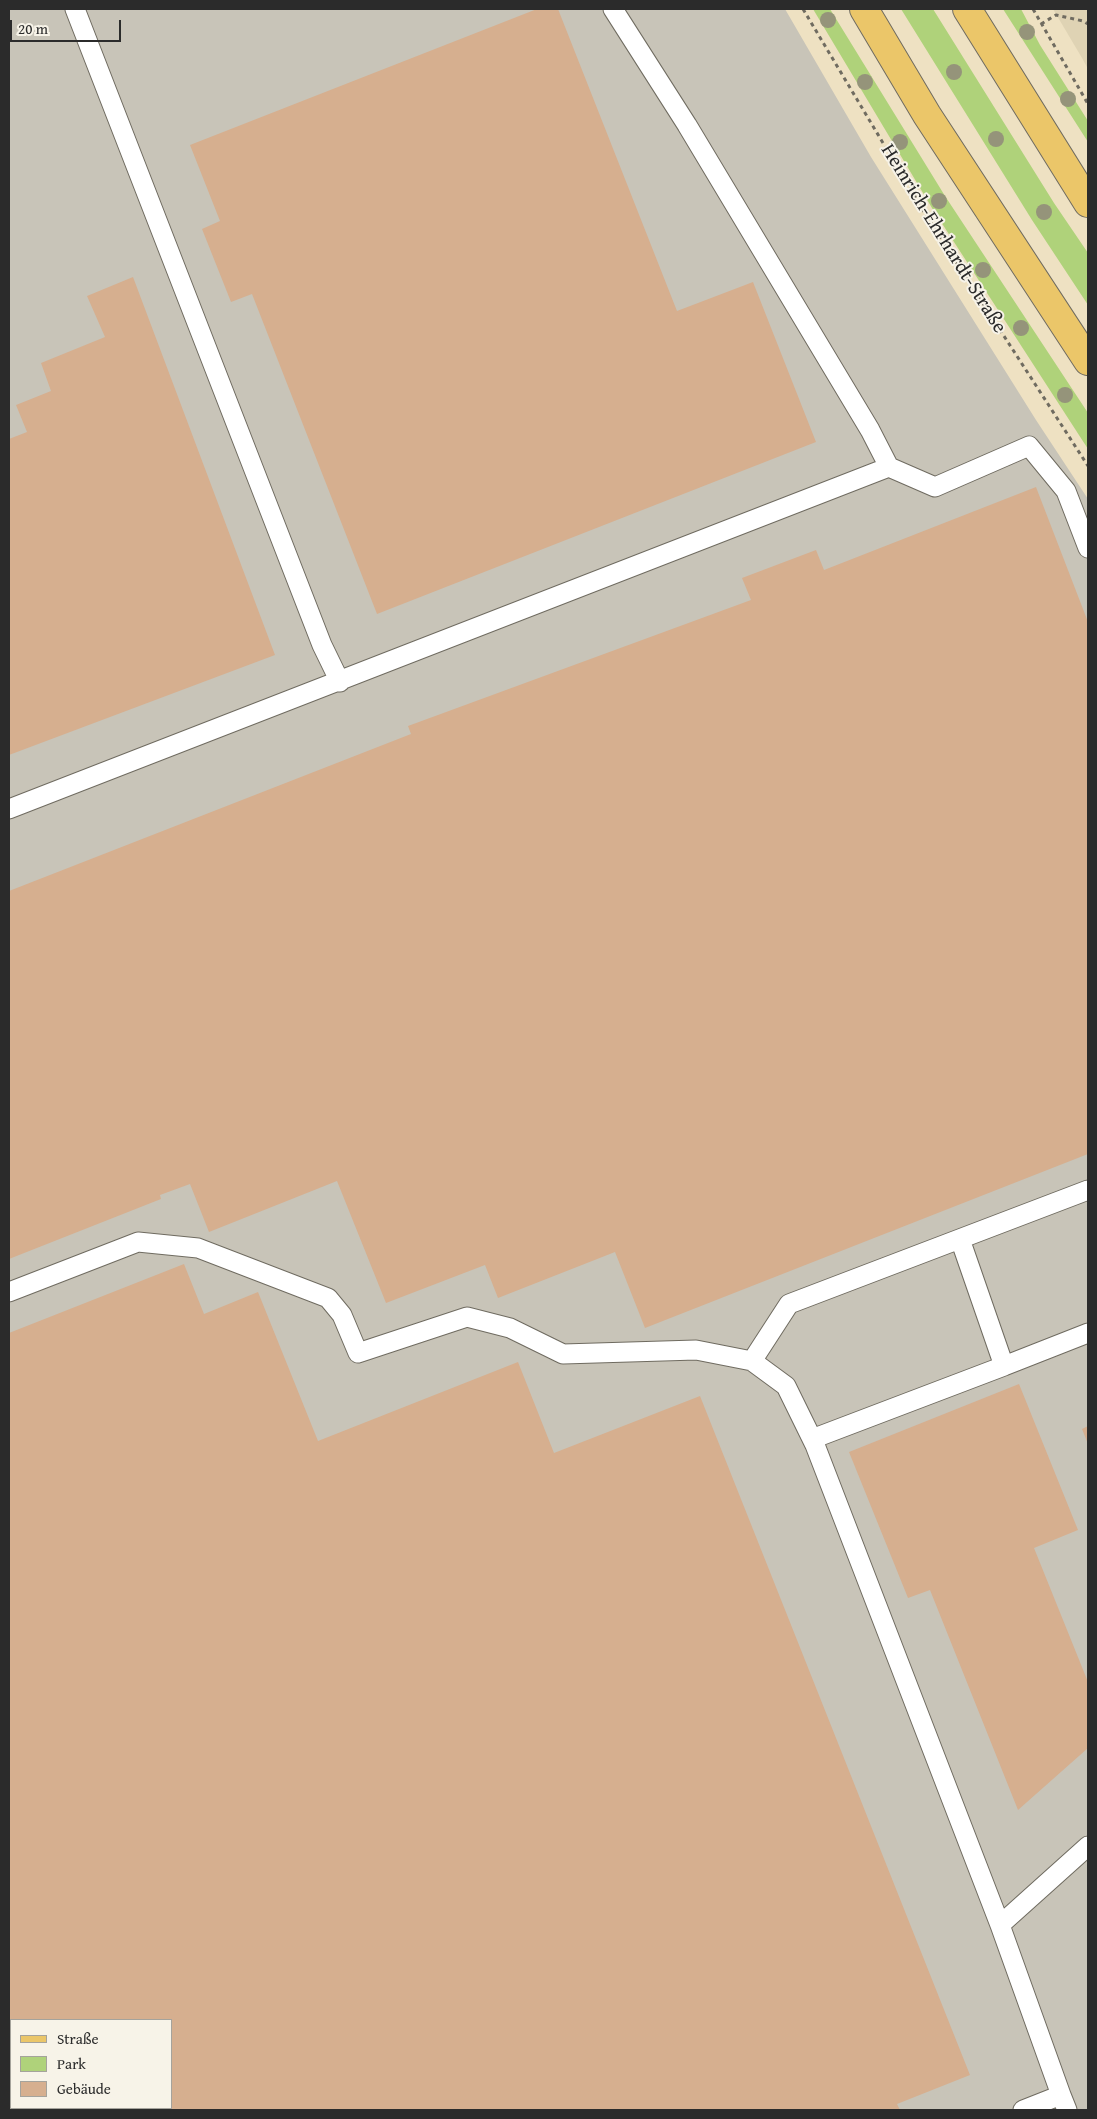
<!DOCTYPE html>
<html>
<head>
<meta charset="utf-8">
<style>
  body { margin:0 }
  #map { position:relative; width:1097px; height:2119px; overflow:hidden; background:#eee1c2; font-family:"Gentium Book Plus",serif }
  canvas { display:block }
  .frame { position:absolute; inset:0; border:10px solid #2b2b2b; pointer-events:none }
  .legend { position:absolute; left:10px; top:2019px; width:162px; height:90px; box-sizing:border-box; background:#f7f3e8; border:1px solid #a5a39c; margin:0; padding:6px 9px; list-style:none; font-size:15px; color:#2b2b2b }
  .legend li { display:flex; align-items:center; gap:10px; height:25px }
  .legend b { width:25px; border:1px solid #a5a39c }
  .scale { position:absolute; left:10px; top:20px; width:111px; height:22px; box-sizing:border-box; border:2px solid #2b2b2b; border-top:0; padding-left:6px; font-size:15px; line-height:18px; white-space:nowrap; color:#2b2b2b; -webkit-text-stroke:4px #f7f3e8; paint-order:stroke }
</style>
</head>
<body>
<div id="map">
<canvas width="1097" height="2119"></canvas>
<div class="frame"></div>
<ul class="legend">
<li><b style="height:6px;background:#ebc669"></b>Straße</li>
<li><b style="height:14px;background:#afd27a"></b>Park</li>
<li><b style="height:14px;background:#d6af8f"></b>Gebäude</li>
</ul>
<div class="scale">20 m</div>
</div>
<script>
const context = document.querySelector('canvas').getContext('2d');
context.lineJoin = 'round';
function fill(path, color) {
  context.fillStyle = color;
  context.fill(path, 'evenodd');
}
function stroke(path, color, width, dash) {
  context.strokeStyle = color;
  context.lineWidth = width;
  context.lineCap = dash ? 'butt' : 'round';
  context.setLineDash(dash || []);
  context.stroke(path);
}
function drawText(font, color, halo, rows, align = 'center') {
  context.font = font + ' "Gentium Book Plus",serif';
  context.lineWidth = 4;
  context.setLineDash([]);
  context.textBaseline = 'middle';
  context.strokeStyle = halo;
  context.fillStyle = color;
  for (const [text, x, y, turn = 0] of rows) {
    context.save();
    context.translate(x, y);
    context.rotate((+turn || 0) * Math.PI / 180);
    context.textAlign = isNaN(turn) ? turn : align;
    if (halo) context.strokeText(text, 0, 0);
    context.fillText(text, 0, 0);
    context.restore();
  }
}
fill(new Path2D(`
  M1053,9H1088V69L1082,58Z`), '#dfd3b4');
fill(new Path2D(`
  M9,9H785L871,157L1036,420L1088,499V2110H9ZM11,2020H171V2108H11Z`), '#c8c4b8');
fill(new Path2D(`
  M813,9H830L945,196L1088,413V449L932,208Z
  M901,9H933L1054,203L1088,253V305L1032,220Z
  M1003,9H1021L1040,45L1088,121V142Z`), '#afd27a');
fill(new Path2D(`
  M537,9H558L677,311L753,282L816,442L377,614L252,294L231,302L202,229L220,221L190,145Z
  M133,277L275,655L9,755V439L27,432L16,405L51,391L41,363L105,337L87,296Z
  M1036,487L1088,622V1154L645,1328L615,1252L498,1298L485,1265L386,1303L337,1181L209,1232L190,1184L160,1195L161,1199L9,1259V891L411,734L408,726L751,600L742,578L816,550L824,570Z
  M184,1264L204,1314L258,1292L318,1441L518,1362L554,1453L700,1396L970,2075L897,2104L900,2110H9V1333ZM11,2020H171V2108H11Z
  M1019,1384L1078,1530L1034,1548L1088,1682V1748L1018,1810L930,1590L908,1598L849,1452Z
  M1088,1426V1444L1082,1429Z`), '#d6af8f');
const lane = new Path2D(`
  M75,9L322,645L340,682
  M889,467L935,487L1029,446L1066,491L1088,548
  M9,809L889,467L870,430L687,125L613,9
  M9,1292L138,1242L198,1248L328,1298L342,1315L358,1353L467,1317L510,1328L563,1354L696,1350L752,1361L786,1386L815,1445L1000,1925L1061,2095
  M752,1361L789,1304L1088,1190
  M1004,1366L1088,1333
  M812,1439L1004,1366L960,1239
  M1000,1925L1088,1846
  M1023,2110L1061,2095L1067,2110`);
const primary = new Path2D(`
  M864,9L927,115L1088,361
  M967,9L1088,203`);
stroke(lane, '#6f6b60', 21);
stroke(primary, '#6f6b60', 30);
stroke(new Path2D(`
  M803,9L929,220L1088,466
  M1033,9L1088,104
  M1041,24L1056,15L1083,21L1088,24`), '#6f6b60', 3, [4, 4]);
stroke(lane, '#fff', 19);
stroke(primary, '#ebc669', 28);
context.fillStyle = '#95947a';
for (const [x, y] of [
  [828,20],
  [1027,32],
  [954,72],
  [865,82],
  [1068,99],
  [996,139],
  [900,142],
  [939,201],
  [1044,212],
  [983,270],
  [1021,328],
  [1065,395]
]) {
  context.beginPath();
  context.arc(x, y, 8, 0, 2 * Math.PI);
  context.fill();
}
drawText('20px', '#2b2b2b', '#f7f3e8', [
  ["Heinrich-Ehrhardt-Straße",943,239,58]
]);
</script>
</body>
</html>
